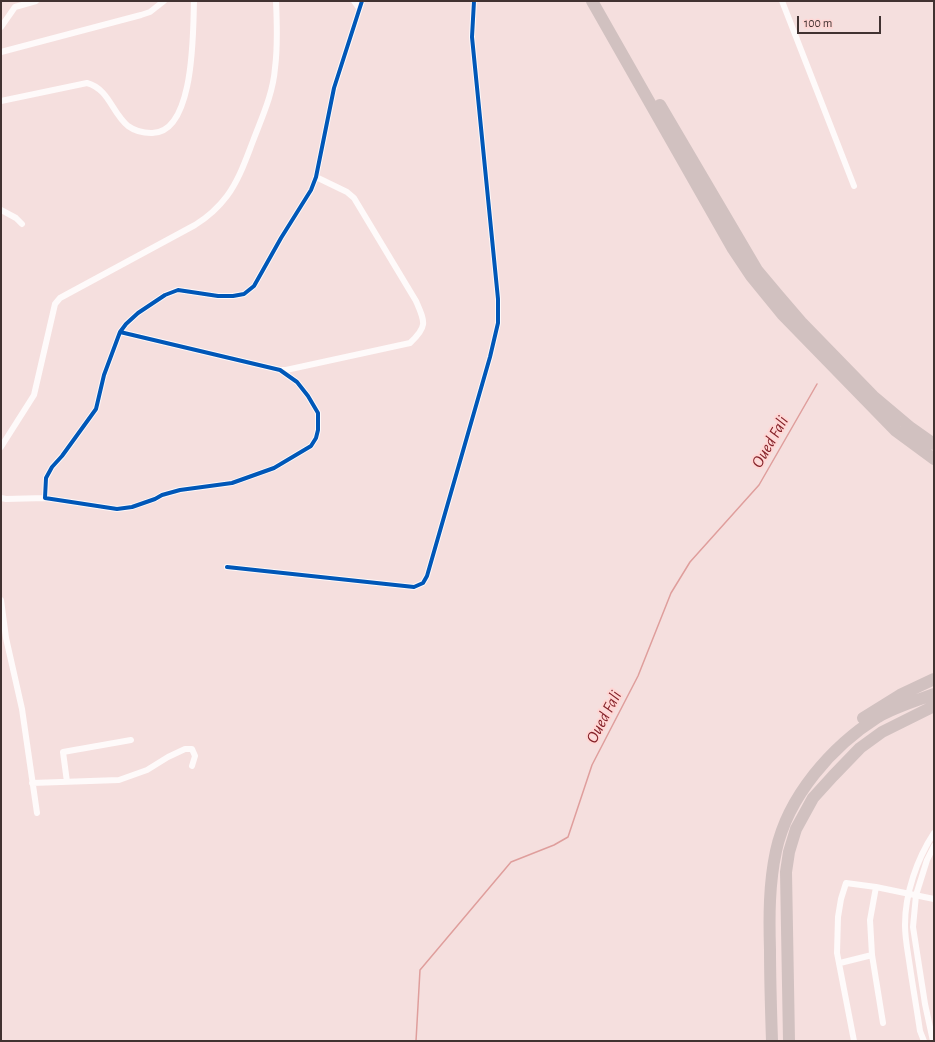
<!DOCTYPE html>
<style>
body{margin:0}
#map{position:relative;width:935px;height:1042px;overflow:hidden;background:#f5dfde;font-family:"Alegreya Sans",sans-serif}
canvas{display:block}
.frame{position:absolute;inset:0;border:2px solid #413231;pointer-events:none}
.scale{position:absolute;left:797px;top:16px;width:84px;height:18px;box-sizing:border-box;border:2px solid #413231;border-top:0;padding-left:5px;font-size:12px;line-height:14px;white-space:nowrap;color:#413231;-webkit-text-stroke:3px #ffd6d4;paint-order:stroke}
</style>
<div id="map">
<canvas width="935" height="1042"></canvas>
<div class="frame"></div>
<div class="scale">100 m</div>
</div>
<script>
const ctx = document.querySelector('canvas').getContext('2d');
ctx.lineJoin = 'round';
function strokePath(path, color, width, dash) { ctx.strokeStyle = color; ctx.lineWidth = width; ctx.lineCap = dash ? 'butt' : 'round'; ctx.setLineDash(dash || []); ctx.stroke(path); }
function label(font, color, halo, rows, align = 'center') {
  ctx.font = font + ' "Alegreya Sans",sans-serif'; ctx.lineWidth = 4; ctx.setLineDash([]); ctx.textBaseline = 'middle'; ctx.strokeStyle = halo; ctx.fillStyle = color; for (const [text, x, y, turn = 0] of rows) {
    ctx.save(); ctx.translate(x, y); ctx.rotate((+turn || 0) * Math.PI / 180); ctx.textAlign = isNaN(turn) ? turn : align; if (halo) ctx.strokeText(text, 0, 0); ctx.fillText(text, 0, 0); ctx.restore();
  }
}
const stream = new Path2D(`
 M416 1041 420 970 511 862 554 845 568 837 592 765 638 676 671 593 690 562 759 485 817 384`);
const street = new Path2D(`
 M354 1 359 8
 M782 1 854 186
 M1 27 15 7 36 1
 M1 52 141 15 150 12 164 1
 M1 101 87 83C109 89 112 113 128 126 135 131 143 133 151 133 195 135 193 30 194 1
 M1 210 16 218 22 224
 M120 332 280 370 297 382 308 396 318 413V430L316 438 311 446 274 468 232 483 180 490 162 495 155 499 132 507 117 509 45 498 46 478 52 467 62 456 96 409 104 375 120 332 126 324 138 313 165 295 178 290 218 296H233L244 294 254 286 281 238 311 190 316 177 334 88 362 1
 M280 370H286L410 343C428 326 425 322 416 301L354 198 347 192 316 177
 M1 447 34 395 55 304 60 298 195 225C208 217 218 208 227 196 239 180 246 159 253 141 262 117 273 94 275 68 278 46 277 23 276 1
 M1 498 6 499 45 498
 M227 567 414 587 423 583 427 576 490 357 498 323V299L472 37 474 1
 M1 600 6 638 22 709 37 813
 M67 782 63 752 131 740
 M32 783 119 780 147 770 168 757 185 749H192L195 756 192 766
 M872 955 870 920 876 887
 M840 963 872 955 883 1023
 M854 1041 837 953 838 917 841 899 846 883 876 887 934 899
 M924 1041 920 1031C917 1010 913 988 910 967 908 953 905 939 905 925 905 893 917 859 934 833
 M933 1041 925 1004 913 927 916 895 927 860 934 846`);
const highway = new Path2D(`
 M592 1 733 249 751 276 782 314 896 431 934 459
 M660 105 757 270 778 295 801 322 873 396 911 428 934 444
 M863 718 900 695 934 679
 M772 1041C771 1011 770 981 770 950 769 917 769 884 776 851 788 796 832 746 878 717 895 707 916 701 934 694
 M789 1041 786 872 789 852 796 829 813 798 833 776 860 748 882 732 934 706`);
const cycleway = new Path2D(`
 M120 332 280 370 297 382 308 396 318 413V430L316 438 311 446 274 468 232 483 180 490 162 495 155 499 132 507 117 509 45 498 46 478 52 467 62 456 96 409 104 375 120 332 126 324 138 313 165 295 178 290 218 296H233L244 294 254 286 281 238 311 190 316 177 334 88 362 1
 M227 567 414 587 423 583 427 576 490 357 498 323V299L472 37 474 1`);
const waterNames = [
 ["Oued Fali",770,442,-60],
 ["Oued Fali",604,717,-62]
];
strokePath(stream, '#df9e9c', 1.5);
strokePath(street, '#fefafa', 6);
strokePath(highway, '#d1c1c0', 12);
strokePath(cycleway, '#0057b8', 4);
label('italic 17px', '#842128', '#ffd6d4', waterNames);
</script>
